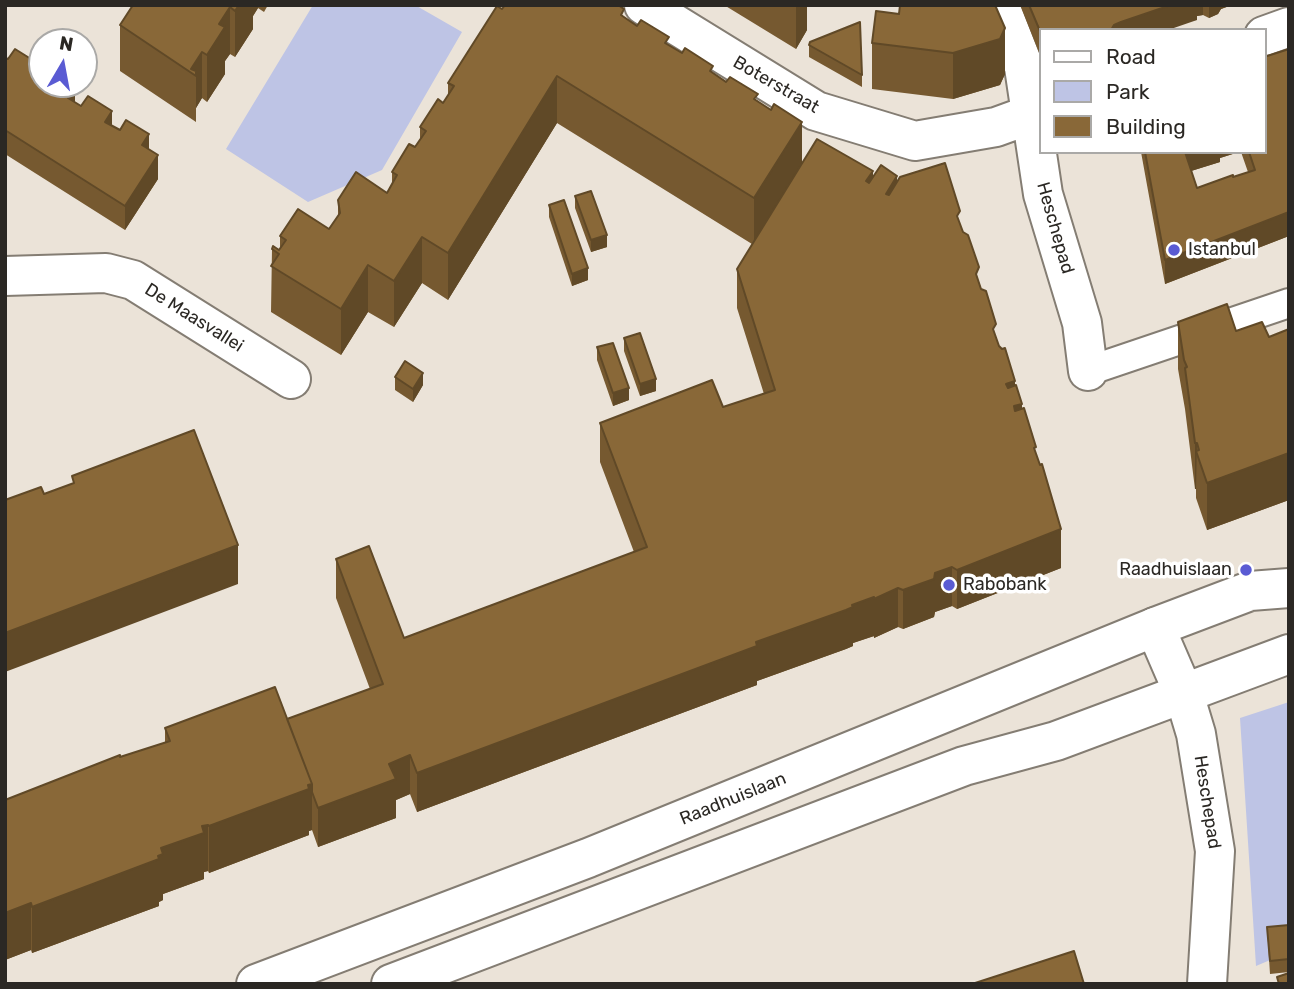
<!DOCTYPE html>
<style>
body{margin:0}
#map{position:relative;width:1294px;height:989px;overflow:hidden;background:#ebe3d8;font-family:Rubik,sans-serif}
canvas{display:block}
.frame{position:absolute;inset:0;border:7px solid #2b2824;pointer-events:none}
.legend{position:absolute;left:1039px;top:28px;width:228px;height:126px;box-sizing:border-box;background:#fff;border:2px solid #aaa9a7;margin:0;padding:9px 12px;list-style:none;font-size:21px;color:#2b2824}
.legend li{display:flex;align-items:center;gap:14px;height:35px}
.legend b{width:35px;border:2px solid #aaa9a7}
.north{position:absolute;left:28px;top:28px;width:70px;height:70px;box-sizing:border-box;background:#fff;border:2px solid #aaa9a7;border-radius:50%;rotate:10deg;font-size:19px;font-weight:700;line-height:28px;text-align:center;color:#2b2824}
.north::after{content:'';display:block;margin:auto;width:24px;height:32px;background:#5a5bd3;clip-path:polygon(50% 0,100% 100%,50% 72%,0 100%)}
</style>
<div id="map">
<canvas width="1294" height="989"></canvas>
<div class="frame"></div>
<ul class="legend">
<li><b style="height:9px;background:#fff"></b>Road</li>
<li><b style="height:19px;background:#bec4e5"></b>Park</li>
<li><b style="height:19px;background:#896838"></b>Building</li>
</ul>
<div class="north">N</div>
</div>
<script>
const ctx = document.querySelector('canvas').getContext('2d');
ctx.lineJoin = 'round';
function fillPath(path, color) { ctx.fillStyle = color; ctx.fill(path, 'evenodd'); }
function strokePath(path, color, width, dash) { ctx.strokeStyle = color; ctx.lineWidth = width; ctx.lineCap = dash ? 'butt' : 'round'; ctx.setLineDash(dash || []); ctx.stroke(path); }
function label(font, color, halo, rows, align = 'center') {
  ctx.font = font + ' Rubik,sans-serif'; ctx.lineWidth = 7; ctx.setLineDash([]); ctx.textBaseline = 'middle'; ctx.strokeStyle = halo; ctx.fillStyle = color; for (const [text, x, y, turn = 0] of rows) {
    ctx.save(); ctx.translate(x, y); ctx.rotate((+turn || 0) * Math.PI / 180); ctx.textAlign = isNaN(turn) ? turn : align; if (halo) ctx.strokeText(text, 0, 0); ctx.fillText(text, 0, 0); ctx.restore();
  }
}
const green = new Path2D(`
 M313 5H415L462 32 382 170 308 202 226 149Z
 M1289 702V952L1256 966 1240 718Z`);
const service = new Path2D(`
 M1088 371 1289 303`);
const minor = new Path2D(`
 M644 5 816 111 915 141 996 127 1040 111
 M1000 5 1024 67 1043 194 1082 323 1088 371
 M1264 36 1289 27
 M5 276 106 273 133 280 291 379
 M1155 627 1184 694 1196 734 1215 851 1207 984`);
const tertiary = new Path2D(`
 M256 984 588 858 1155 627 1250 591 1289 588
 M391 984 964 766 1056 741 1289 654`);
const wall = new Path2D(`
 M133 5H268L264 12 258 8 253 16V29L235 57 230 54 225 61V74L207 102 202 98 196 108V122L120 71V25Z
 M724 5H807V30L796 49Z
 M1020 5H1232L1221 9 1218 14 1209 18 1203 15 1197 16V20L1040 30V55Z
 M502 9 624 17 758 101 802 164 897 183 960 225 996 338 1015 386 1036 455 1061 568 957 609 952 606 935 612 934 617 903 629 898 627 874 638V636L853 643V646L846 649 757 681V685L417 812 410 794 396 800V818L318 847 312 830 309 831V835L209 873 208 871 204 872V879L163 894V900L159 902V906L32 953 31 950 5 960V800L120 757 165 743V728L287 719 370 689 336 598V559L404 638 634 552 600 462V423L723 407 764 394 737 308V269L752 244 557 123 448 300 422 283 394 327 368 312 341 355 271 312 272 249 279 250 280 248V236L329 229 338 216V200L387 193 392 185V172L415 147 420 140V127L443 103 448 95V83Z
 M899 14 1005 74 1000 85 953 99 872 89V43Z
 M809 45 862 75V87L809 57Z
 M1289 49V236L1165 284 1141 152H1239L1220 158V162L1191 171 1197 188 1248 172 1241 152H1264Z
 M5 58 149 149 158 179 125 230 5 154Z
 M575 196 607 247 591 252 575 208Z
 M549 205 588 280 572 286 549 217Z
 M1178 322 1269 337 1289 329V500L1207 530 1196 498V489H1195L1185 409 1178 369Z
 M624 338 656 391 640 396 624 351Z
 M597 347 629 400 613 406 597 360Z
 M395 377 423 385 413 402 395 390Z
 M1289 925V972L1270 974 1267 927Z`);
const shadedWall = new Path2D(`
 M239 5H258V8L253 16V29L235 57V11Z
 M796 5H807V30L796 49Z
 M1171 5H1203V15L1197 16V20L1168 30H1111L1114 25 1121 22Z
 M1209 5H1232L1221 9 1218 14 1209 18Z
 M230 7V54L225 61V74L207 102V55L219 24Z
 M1005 28V74L1000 85 953 99V53Z
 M202 52V98L196 108V76L191 69Z
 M39 64V88L32 75Z
 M557 76V123L448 300V253Z
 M75 88V111L68 98Z
 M112 111V134L105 122Z
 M802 122V168L754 245V198Z
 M149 134V158L142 145Z
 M1175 152H1239L1220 158V162L1175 176Z
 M158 155V179L125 230V206Z
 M873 171V209L866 181Z
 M897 176V215L886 194Z
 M1289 212V236L1165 284V260Z
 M607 235V247L591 252V240Z
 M422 237V283L394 327V281Z
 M368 265V312L341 355V309Z
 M588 268V280L572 286V274Z
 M423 373V385L413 402V389Z
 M656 379V391L640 396V384Z
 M1015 381V406L1022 404V443L1006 384Z
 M629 388V400L613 406V393Z
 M1195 443H1197L1196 489H1195Z
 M1289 453V500L1207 530V483Z
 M1061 529V568L957 609V570Z
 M238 545V584L5 672V633Z
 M952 567V606L935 612 934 617 903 629V590L935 573Z
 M898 588V627L874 638V599Z
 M874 597V636L853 643V646L846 649 757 681V685L417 812V773Z
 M410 755V794L396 800V818L318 847V808L389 764Z
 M312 784V830L309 831V835L209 873V826Z
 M208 825V871L204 872V879L163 894V900L159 902V906L32 953V907L158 856 161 848 202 826Z
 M31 903V950L5 960V913Z`);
const building = new Path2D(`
 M133 5H239L235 11 230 7 219 24 225 27 207 55 202 52 191 69 196 71V76L120 25Z
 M505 5H618L624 9 621 15 637 26 641 20 669 37 665 43 682 53 685 48 713 66 710 71 726 82 730 77 758 94 754 99 771 110 774 104 802 122 754 198 557 76 448 253 422 237 394 281 368 265 341 309 271 266 279 254 272 249 273 246 279 250 286 240 280 236 298 209 329 229 340 213 338 200 356 172 387 193 397 175 392 172 409 144 415 147 426 131 420 127 438 99 443 103 454 86 448 83 497 6 502 9Z
 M900 5H995L1005 28 1000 39 953 53 872 43 876 11 899 14Z
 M1029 5H1171L1121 22 1114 25 1111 30H1040V31Z
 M860 22 862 75 809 45 810 42Z
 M15 49 39 64 32 75 42 82V84H70L75 88 68 98 81 106 88 96 112 111 105 122 120 130 126 120 149 134 142 145 158 155 125 206 5 130V58L8 59Z
 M1289 49V212L1165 260 1145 152H1185L1197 188 1233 175V177L1255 170 1249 152H1264V57Z
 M817 139 873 171 866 181 869 183 881 165 897 176 886 194 889 195 900 177 945 163 960 211 957 216 963 232 968 235 979 267 976 274 981 289 986 291 996 324 993 329 999 346 1002 349 1005 348 1015 381 1006 384 1008 388 1016 385 1022 404 1014 406 1015 411 1024 408 1036 447 1034 448 1040 465 1042 464 1061 529 957 570 952 567 935 573 934 579 903 590 898 588 874 599V597L852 605 853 607 846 610 756 642 757 646 417 773 410 755 389 764 396 779 318 808 312 792V784L287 719 383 684 336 559 369 546 404 638 647 547 600 423 712 380 723 407 775 390 737 269Z
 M591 191 607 235 591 240 575 196Z
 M564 200 588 268 572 274 549 205Z
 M1227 304 1236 331 1262 322 1269 337 1289 329V453L1207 483 1196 451 1199 450 1197 443H1195L1185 368 1187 367 1184 360 1178 322Z
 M640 333 656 379 640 384 624 338Z
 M613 343 629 388 613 393 597 347Z
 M405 361 423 373 413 389 395 377Z
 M194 430 238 545 5 633V500L41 487 44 494 74 483 72 476Z
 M275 687 312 784 308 785 309 789 209 826 208 825 202 826 204 833 161 848 163 854 158 856 159 859 32 907 31 903 5 913V800L120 755V757L170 741 165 728Z
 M1289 925V959L1270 961 1267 927Z
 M1074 951 1084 984H972Z
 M1289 973V984H1279L1277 977Z`);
const markers = [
 [1174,250,7,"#5a5bd3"],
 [1246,570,7,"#5a5bd3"],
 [949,585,7,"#5a5bd3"]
];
const streetNames = [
 ["Boterstraat",776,85,30],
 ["Heschepad",1055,228,74],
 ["De Maasvallei",194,318,32],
 ["Raadhuislaan",733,799,-22],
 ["Heschepad",1207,802,81]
];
const poiNames = [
 ["Istanbul",1188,250],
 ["Raadhuislaan",1232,570,"right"],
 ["Rabobank",963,585]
];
fillPath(green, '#bec4e5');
strokePath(service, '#847d73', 32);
strokePath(minor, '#847d73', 42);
strokePath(tertiary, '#847d73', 42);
strokePath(service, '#fff', 28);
strokePath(minor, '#fff', 38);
strokePath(tertiary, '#fff', 38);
fillPath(wall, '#765930');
fillPath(shadedWall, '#604927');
fillPath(building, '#896838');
strokePath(building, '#604927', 2);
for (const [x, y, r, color] of markers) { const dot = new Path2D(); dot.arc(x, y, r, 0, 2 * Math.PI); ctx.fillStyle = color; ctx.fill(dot); strokePath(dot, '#fff', 2.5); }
label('18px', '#2b2824', '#fff', streetNames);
label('18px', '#2b2824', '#fff', poiNames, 'left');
</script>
